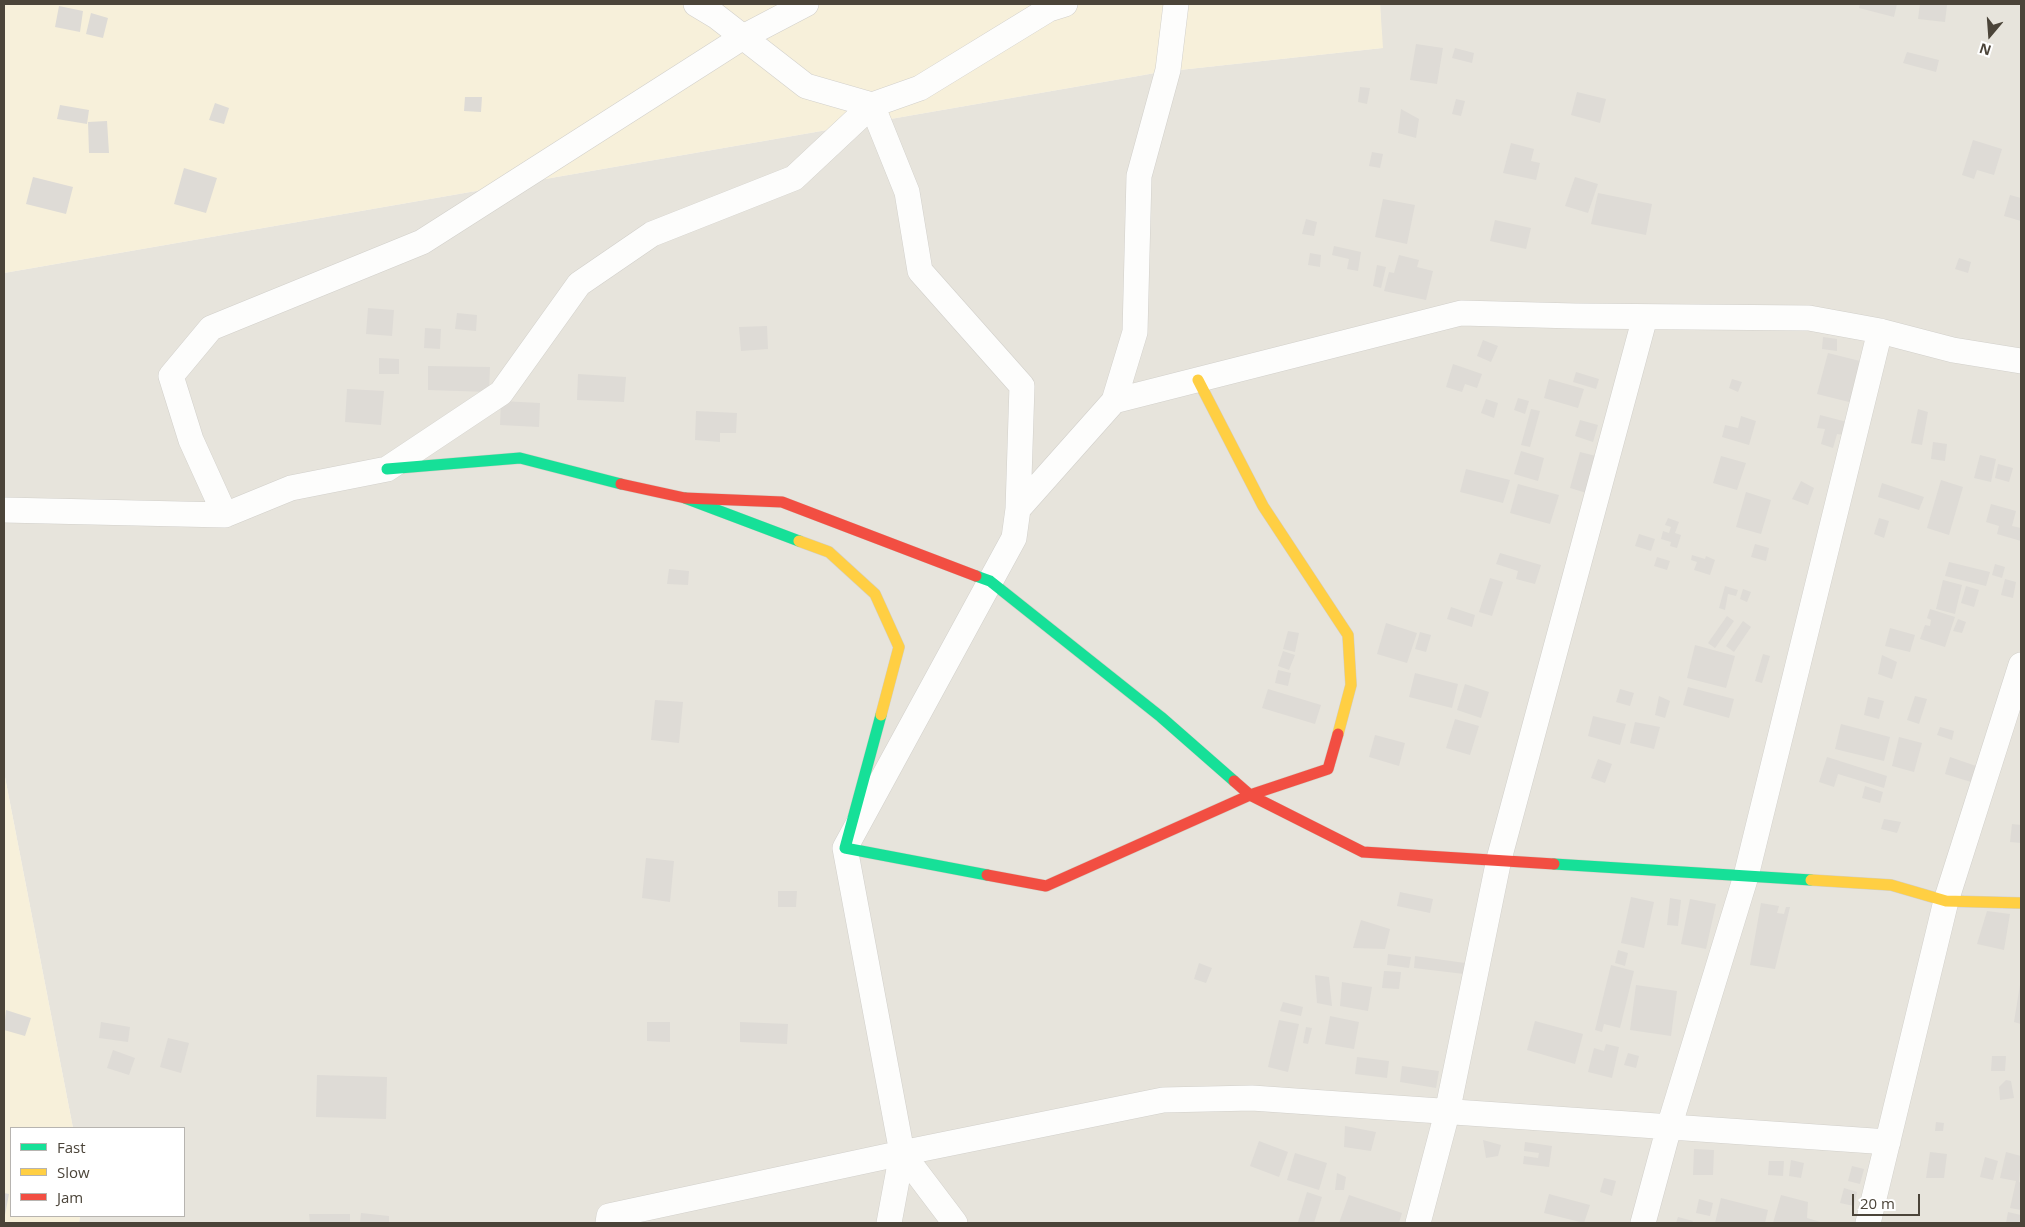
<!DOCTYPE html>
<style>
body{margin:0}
#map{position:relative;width:2025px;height:1227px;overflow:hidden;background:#f4f2ee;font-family:"Open Sans",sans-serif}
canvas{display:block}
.frame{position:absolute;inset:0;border:5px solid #4b4439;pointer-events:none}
.legend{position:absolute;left:10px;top:1127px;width:175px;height:90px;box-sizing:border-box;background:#fff;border:1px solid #b7b4b0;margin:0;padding:6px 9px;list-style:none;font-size:15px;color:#4b4439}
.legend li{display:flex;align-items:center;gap:10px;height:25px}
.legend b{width:25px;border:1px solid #b7b4b0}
.north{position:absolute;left:1965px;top:10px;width:50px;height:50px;-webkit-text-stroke:4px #fff;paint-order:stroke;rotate:198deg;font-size:14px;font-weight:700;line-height:20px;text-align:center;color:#4b4439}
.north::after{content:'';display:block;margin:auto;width:18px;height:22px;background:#4b4439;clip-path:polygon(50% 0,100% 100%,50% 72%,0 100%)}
.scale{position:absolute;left:1852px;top:1194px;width:68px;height:22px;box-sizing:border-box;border:2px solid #4b4439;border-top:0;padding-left:6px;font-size:15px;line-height:18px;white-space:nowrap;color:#4b4439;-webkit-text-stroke:4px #fff;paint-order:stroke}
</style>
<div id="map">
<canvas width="2025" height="1227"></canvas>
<div class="frame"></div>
<ul class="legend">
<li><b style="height:6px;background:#16e098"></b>Fast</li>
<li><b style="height:6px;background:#ffcf43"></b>Slow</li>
<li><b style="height:6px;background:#f24e42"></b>Jam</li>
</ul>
<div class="north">N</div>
<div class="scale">20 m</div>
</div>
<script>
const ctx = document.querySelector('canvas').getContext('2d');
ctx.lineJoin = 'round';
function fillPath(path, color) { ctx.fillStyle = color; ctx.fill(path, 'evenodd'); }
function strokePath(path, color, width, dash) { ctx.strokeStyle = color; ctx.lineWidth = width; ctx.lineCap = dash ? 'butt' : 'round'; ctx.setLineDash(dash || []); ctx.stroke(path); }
const residential = new Path2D(`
 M1380 4H2021V1223H79L80 1216H184V1128H73L4 772V273L1161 72 1382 48Z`);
const sand = new Path2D(`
 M4 4H1380L1383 48 1161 72 4 273Z
 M4 772 73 1128H11V1216H80L79 1223H4Z`);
const building = new Path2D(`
 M1860 4H1897L1894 17 1859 8Z
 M1920 4 1947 5 1945 22 1918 19Z
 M59 6 83 11 80 32 55 27Z
 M91 13 108 18 103 38 86 34Z
 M1416 44 1443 48 1437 84 1410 80Z
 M1455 48 1474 53 1472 63 1452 58Z
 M1907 52 1939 60 1936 72 1903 63Z
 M1360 87 1370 88 1367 104 1358 102Z
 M1577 92 1606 99 1600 123 1571 115Z
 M465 97H482L481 112 464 111Z
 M1456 99 1465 101 1461 116 1452 114Z
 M215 103 229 108 224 124 209 120Z
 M60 105 89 110 87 124 57 119Z
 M1401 109 1419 119 1416 138 1398 133Z
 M107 121 109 153H89L88 122Z
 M1973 140 2002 149 1994 175 1977 170 1974 179 1962 175Z
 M1511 143 1534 149 1531 161 1540 163 1536 180 1503 173Z
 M1372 152 1383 154 1380 168 1369 166Z
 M184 168 217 178 206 213 174 204Z
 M33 177 73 187 66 214 26 204Z
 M1575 177 1598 184 1588 213 1565 206Z
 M1598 193 1652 204 1646 235 1591 224Z
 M2010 195 2021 198V221L2004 216Z
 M1383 199 1415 205 1407 244 1375 237Z
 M1306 219 1317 222 1314 236 1302 234Z
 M1495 220 1531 228 1526 249 1490 241Z
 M1334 246 1361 252 1358 271 1347 269 1349 259 1332 255Z
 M1310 253 1321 255 1320 267 1308 265Z
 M1399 255 1419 260 1417 267 1433 271 1426 300 1384 291 1389 272 1394 273Z
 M1959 258 1971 262 1968 273 1955 269Z
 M1377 265 1386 267 1381 288 1373 286Z
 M368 308 394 310 392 336 366 334Z
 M457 313 477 315 476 331 455 329Z
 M767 326 768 349 741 351 739 327Z
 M425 328 441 329 440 349 424 348Z
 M1823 337 1837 339V351L1822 349Z
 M1483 340 1498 346 1491 362 1477 356Z
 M1828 353 1868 363 1857 404 1817 394Z
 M379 358 399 359V374H379Z
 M1453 364 1482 374 1477 388 1465 384 1462 392 1446 387Z
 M428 366 490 367 489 392 428 390Z
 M1576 372 1599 379 1596 389 1573 382Z
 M578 374 626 377 624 402 577 400Z
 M1549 379 1584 389 1578 408 1544 398Z
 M1732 379 1742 382 1738 392 1729 388Z
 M347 389 384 391 381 425 345 422Z
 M1518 398 1529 401 1525 414 1514 410Z
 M1486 399 1498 403 1494 418 1481 413Z
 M501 401 540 403 539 427 500 425Z
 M1531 409 1540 411 1530 447 1521 445Z
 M1918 409 1928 412 1922 445 1911 443Z
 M696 411 737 413 736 433H720V442L695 440Z
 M1820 415 1847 422 1844 435 1837 434 1833 448 1821 444 1825 429 1817 428Z
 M1741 416 1756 421 1749 445 1722 437 1725 425 1738 428Z
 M1580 420 1598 425 1593 442 1575 436Z
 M1933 442 1947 444 1945 461 1931 459Z
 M1521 451 1544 458 1538 481 1514 474Z
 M1580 452 1604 458 1593 495 1570 488Z
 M1980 455 1996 459 1991 482 1974 478Z
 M1721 456 1746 463 1737 490 1713 483Z
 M1998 464 2013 468 2009 482 1995 478Z
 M1466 469 1510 480 1503 503 1460 492Z
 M1941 480 1963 487 1949 535 1927 528Z
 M1801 481 1814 488 1808 505 1792 499Z
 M1882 483 1924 497 1919 510 1878 497Z
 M1518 484 1559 495 1550 524 1510 513Z
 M1746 492 1771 500 1761 534 1736 527Z
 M1991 504 2016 511 2012 526 2021 528V541L1997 534 1999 526 1986 522Z
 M1668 518 1679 522 1675 533 1681 535 1677 548 1670 546 1671 542 1661 539 1663 531 1669 533 1671 527 1665 525Z
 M1879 518 1889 521 1884 538 1874 534Z
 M1639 534 1655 539 1651 551 1635 546Z
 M1755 544 1769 548 1766 561 1751 557Z
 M1500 553 1541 565 1535 584 1516 579 1518 571 1496 564Z
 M1692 555 1705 559 1706 556 1715 560 1710 575 1694 570 1697 562 1691 560Z
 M1657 557 1670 561 1667 570 1654 566Z
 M1949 562 1990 572 1986 586 1945 576Z
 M1995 564 2005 567 2002 578 1992 575Z
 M669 569 689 571 688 585 667 584Z
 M1490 578 1503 582 1492 616 1479 612Z
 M2005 579 2016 582 2013 598 2001 595Z
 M1943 580 1962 585 1955 614 1936 609Z
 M1725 586 1738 590 1736 596 1728 594 1725 610 1719 608Z
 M1966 586 1979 590 1974 607 1961 603Z
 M1743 589 1751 592 1747 602 1740 599Z
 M1451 607 1475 615 1472 627 1447 619Z
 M1930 609 1955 617 1945 647 1920 639 1925 625 1930 626 1931 620 1927 618Z
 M1727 616 1734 621 1715 648 1708 643Z
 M1958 619 1966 622 1962 633 1953 631Z
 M1743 621 1751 627 1734 652 1726 646Z
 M1386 623 1417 633 1407 663 1377 654Z
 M1890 628 1915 635 1910 652 1885 646Z
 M1288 631 1299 633 1295 652 1283 649Z
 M1420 632 1431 635 1426 652 1415 649Z
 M1695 645 1735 656 1726 688 1687 678Z
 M1283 651 1295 655 1289 670 1278 666Z
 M1763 654 1770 656 1762 683 1755 681Z
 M1882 655 1897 662 1892 679 1878 674Z
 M1278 670 1291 673 1288 686 1275 683Z
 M1415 673 1458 684 1452 708 1409 697Z
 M1465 684 1489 692 1481 718 1457 710Z
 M1688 687 1734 699 1729 718 1683 705Z
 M1268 689 1321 705 1315 724 1262 708Z
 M1620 689 1634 693 1630 706 1616 702Z
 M1659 696 1670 701 1665 718 1655 715Z
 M1915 696 1927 699 1919 724 1907 720Z
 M1868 697 1884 701 1879 719 1864 715Z
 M655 700 683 702 679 743 651 740Z
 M1593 716 1626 724 1620 745 1588 736Z
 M1455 719 1479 726 1470 755 1446 748Z
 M1635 722 1660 727 1654 749 1630 743Z
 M1841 724 1890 737 1884 761 1835 749Z
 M1940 727 1954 731 1952 740 1937 735Z
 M1375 735 1405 743 1399 766 1369 757Z
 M1899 737 1922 743 1914 772 1892 766Z
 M1827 757 1887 776 1884 788 1838 774 1834 787 1819 782Z
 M1950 757 1976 766 1971 782 1945 774Z
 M1598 759 1612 764 1605 783 1591 778Z
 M1865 786 1883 792 1880 803 1862 798Z
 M1884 819 1901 822 1897 833 1881 829Z
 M2012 824 2021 825V843L2010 842Z
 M646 858 674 861 670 902 642 898Z
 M778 891H797L796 907H778Z
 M1400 892 1433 899 1430 913 1397 906Z
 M1631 897 1654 902 1644 948 1621 943Z
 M1670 898 1681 900 1678 926 1667 925Z
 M1690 899 1716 904 1706 949 1681 944Z
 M1761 903 1779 906 1777 913 1784 914 1786 907H1790L1775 969 1750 965Z
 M1987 911 2010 914 2004 950 1977 944Z
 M1361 920 1390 929 1385 949 1353 948Z
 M1618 950 1628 953 1625 966 1615 963Z
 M1388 954 1411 957 1409 968 1387 965Z
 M1415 956 1465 963 1464 974 1414 968Z
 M1199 963 1212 968 1206 983 1194 979Z
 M1611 965 1634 971 1620 1028 1604 1024 1602 1032 1595 1030Z
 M1384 971 1401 972 1399 989 1382 988Z
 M1315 975 1329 977 1332 1006 1317 1003Z
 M1342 982 1372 987 1368 1011 1340 1006Z
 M1636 985 1677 991 1671 1036 1630 1030Z
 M2020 985H2021V1024L2014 1022Z
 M1283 1002 1303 1007 1301 1016 1280 1011Z
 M6 1010 31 1018 25 1036 4 1030Z
 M1330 1016 1359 1022 1354 1049 1325 1044Z
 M1279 1020 1299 1024 1288 1072 1268 1067Z
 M1535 1021 1583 1034 1575 1064 1527 1050Z
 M101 1022 130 1027 128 1042 99 1038Z
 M647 1022H670V1042L647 1041Z
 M740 1022 788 1024 787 1044 740 1042Z
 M1306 1027 1312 1028 1308 1044 1303 1043Z
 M168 1038 189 1043 181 1073 160 1067Z
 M1606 1044 1619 1047 1612 1078 1588 1072 1594 1048 1604 1051Z
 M113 1050 135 1058 129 1075 107 1068Z
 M1628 1053 1639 1056 1636 1068 1624 1065Z
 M1992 1056H2006L2005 1071H1991Z
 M1357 1057 1389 1061 1387 1078 1355 1074Z
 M1402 1066 1439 1071 1436 1088 1400 1082Z
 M317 1075 387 1077 386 1119 316 1117Z
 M2006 1080 2011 1081 2014 1098 2000 1100 1999 1087Z
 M1936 1122 1944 1123 1943 1131H1935Z
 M1345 1126 1376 1132 1371 1151 1344 1147Z
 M1483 1140 1501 1145 1498 1156 1486 1158Z
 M1259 1141 1288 1152 1279 1177 1250 1166Z
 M1525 1142 1552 1146 1549 1167 1523 1164 1524 1156 1538 1158 1539 1153 1524 1151Z
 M1694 1149 1714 1150 1713 1175H1693Z
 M1930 1152 1947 1154 1944 1178H1926Z
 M2006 1152 2021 1156 2019 1182 2021 1183V1210L2010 1208 2016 1181 2000 1178Z
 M1295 1153 1327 1163 1319 1190 1287 1180Z
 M1985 1157 1998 1161 1993 1180 1980 1177Z
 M1791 1160 1804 1163 1801 1178 1789 1176Z
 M1769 1161H1784L1783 1176 1768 1175Z
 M1852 1166 1864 1169 1860 1184 1848 1181Z
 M1337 1173 1346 1177 1344 1190H1335Z
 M1604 1178 1616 1181 1612 1196 1600 1192Z
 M1844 1188 1857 1192 1854 1206 1840 1203Z
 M1307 1192 1322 1197 1314 1223 1298 1222Z
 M4 1193 9 1194 5 1215H4Z
 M1549 1194 1590 1205 1584 1223 1544 1213Z
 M1349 1195 1402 1213 1399 1223H1339Z
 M1781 1195 1808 1202 1807 1218 1824 1223H1773Z
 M1721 1198 1768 1210 1765 1223H1715Z
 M1699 1199 1713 1203 1710 1216 1696 1213Z
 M2008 1212 2021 1215V1223H2006Z
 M361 1213 389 1216V1223H360Z
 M309 1214H350V1223H310Z
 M1678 1217 1693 1221 1692 1223H1676Z`);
const street = new Path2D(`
 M696 4 716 16 806 86 872 105 907 192 920 271 1022 386 1018 509 1014 538 845 848 902 1153 955 1223
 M1114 401 1461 313 1575 316 1809 318 1880 331 1953 350 2021 361
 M1018 509 1114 401 1135 332 1139 176 1168 70 1176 4
 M4 510 225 515 291 488 387 469 501 393 579 284 652 234 794 178 872 105 920 88 1049 9 1065 4
 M225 515 191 440 171 376 211 328 422 242 743 37 806 4
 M608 1223 609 1216 902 1153 1163 1100 1252 1098 1888 1142
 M889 1223 902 1153
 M1418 1223 1447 1113 1499 859 1645 317
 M1643 1223 1669 1127 1746 876 1880 331
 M1868 1223 1946 901 2021 665`);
const fast = new Path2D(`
 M387 469 520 458 621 484
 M685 498 799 541
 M976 576 990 581 1161 717 1234 781
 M881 715 845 848 987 875
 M1554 864 1811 880`);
const slow = new Path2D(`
 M1198 380 1263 506 1348 635 1351 685 1338 734
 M799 541 829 552 875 594 899 647 881 715
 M1811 880 1891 885 1946 901 2021 903`);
const jam = new Path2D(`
 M621 484 685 498 782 502 976 576
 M1338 734 1328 769 1250 795 1363 852 1554 864
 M987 875 1046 886 1250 795 1234 781`);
fillPath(residential, '#e7e4dc');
fillPath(sand, '#f7f0da');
fillPath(building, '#dedbd6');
strokePath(street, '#d2d0cb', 26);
strokePath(fast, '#d3cfc5', 12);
strokePath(slow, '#d3cfc5', 12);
strokePath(jam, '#d3cfc5', 12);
strokePath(street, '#fdfdfc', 25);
strokePath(fast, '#16e098', 11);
strokePath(slow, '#ffcf43', 11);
strokePath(jam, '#f24e42', 11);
</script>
